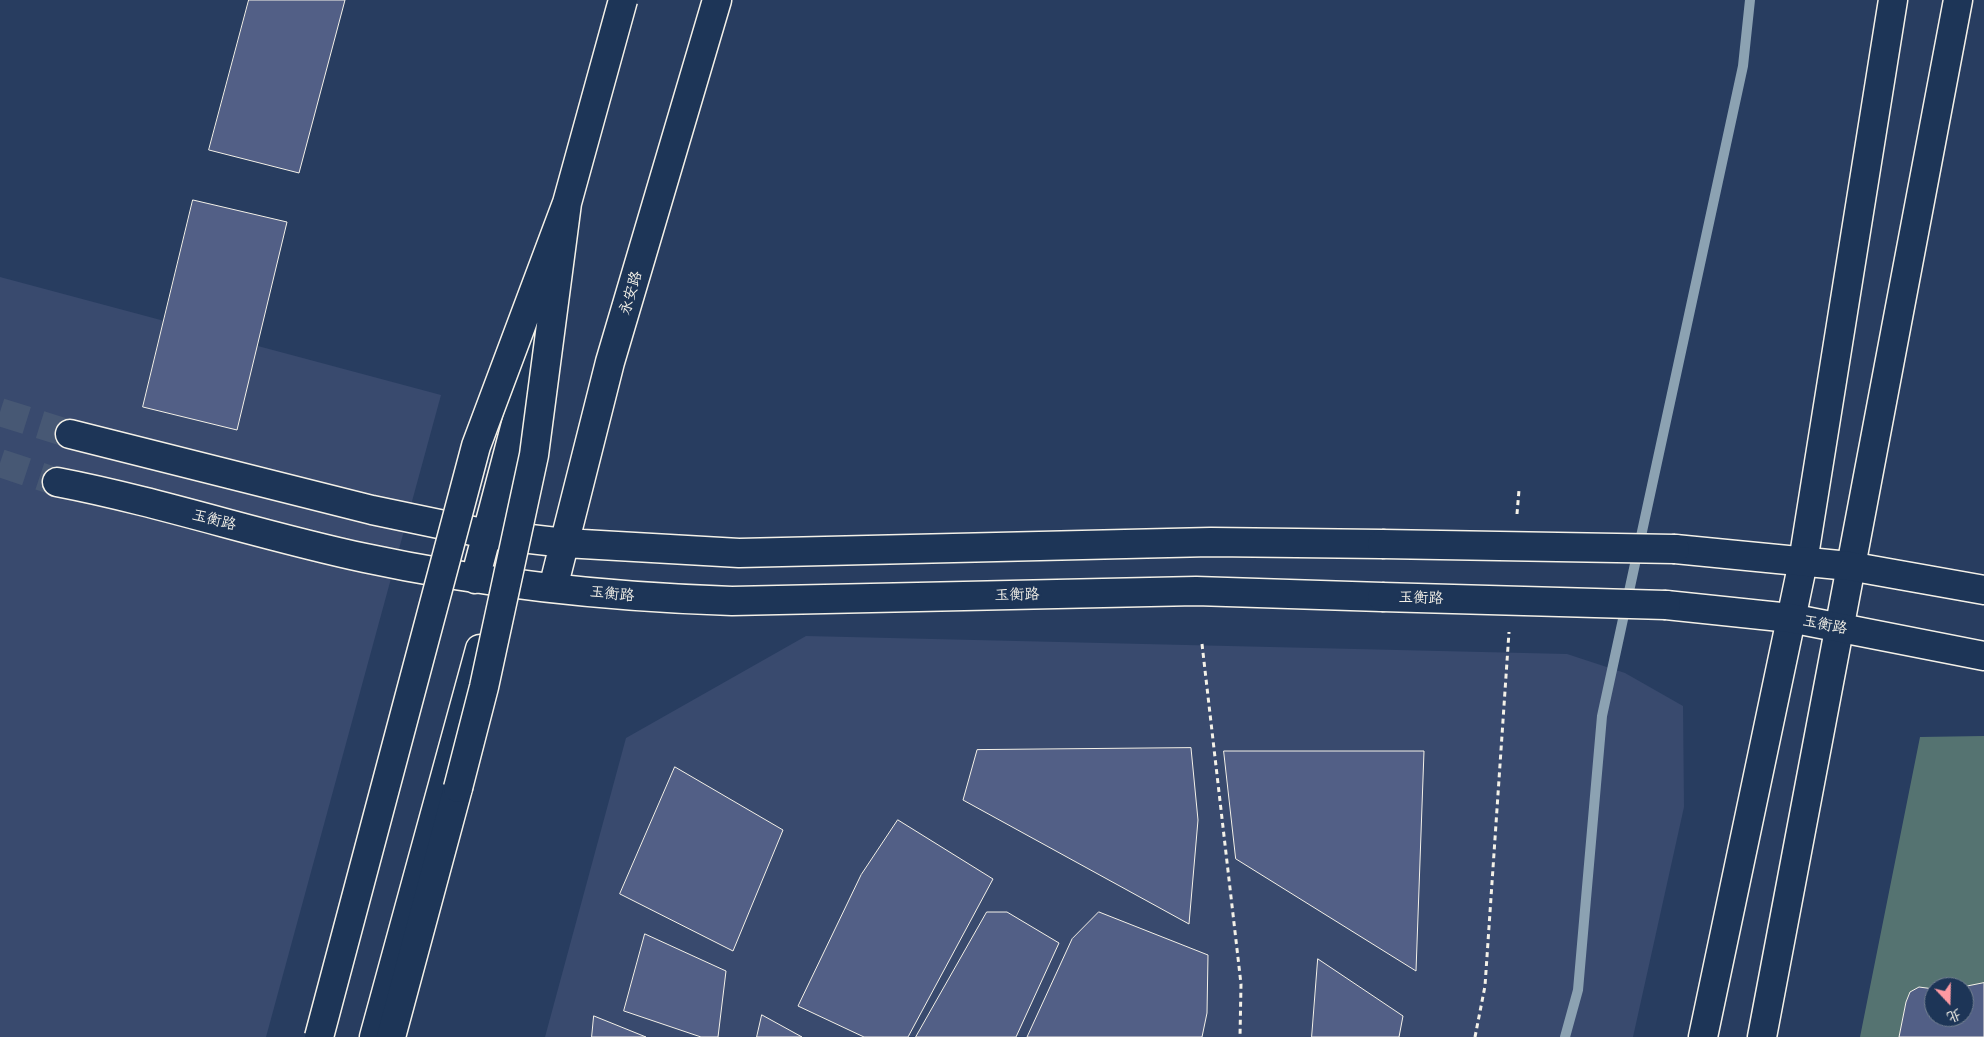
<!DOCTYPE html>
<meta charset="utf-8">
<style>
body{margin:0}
#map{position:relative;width:1984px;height:1037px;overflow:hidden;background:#283d60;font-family:"Comic Neue","LXGW WenKai TC",sans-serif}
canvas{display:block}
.north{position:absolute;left:1924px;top:977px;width:50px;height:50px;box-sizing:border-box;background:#1d3557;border:1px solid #738091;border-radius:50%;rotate:159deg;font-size:14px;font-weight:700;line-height:20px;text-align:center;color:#f4f1e8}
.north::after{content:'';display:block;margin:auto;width:18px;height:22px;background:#ff9aa2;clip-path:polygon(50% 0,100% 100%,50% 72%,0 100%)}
</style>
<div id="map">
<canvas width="1984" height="1037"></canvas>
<div class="north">北</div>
</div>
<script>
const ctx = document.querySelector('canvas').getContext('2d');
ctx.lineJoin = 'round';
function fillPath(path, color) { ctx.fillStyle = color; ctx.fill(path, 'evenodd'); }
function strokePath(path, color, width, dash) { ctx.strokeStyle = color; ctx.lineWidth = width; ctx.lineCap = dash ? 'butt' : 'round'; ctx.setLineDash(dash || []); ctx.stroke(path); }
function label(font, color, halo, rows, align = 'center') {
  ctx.font = font + ' "Comic Neue","LXGW WenKai TC",sans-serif'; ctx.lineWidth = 4.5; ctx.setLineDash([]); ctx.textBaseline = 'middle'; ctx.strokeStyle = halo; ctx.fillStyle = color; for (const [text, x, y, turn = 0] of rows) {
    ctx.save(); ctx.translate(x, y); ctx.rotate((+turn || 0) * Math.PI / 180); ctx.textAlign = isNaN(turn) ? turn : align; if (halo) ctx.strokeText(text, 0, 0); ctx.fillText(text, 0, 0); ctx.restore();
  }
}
const built = new Path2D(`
 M0 277 441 395 266 1037H0Z
 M806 636 1567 654 1625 673 1683 706 1684 807 1633 1037H545L626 738Z`);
const green = new Path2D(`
 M1984 736V1037H1860L1920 737ZM1934 987H1964V1017H1934Z`);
const stream = new Path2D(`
 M1565 1037 1578 990 1602 716 1743 66 1750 0`);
const building = new Path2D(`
 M249 0H345L299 173 209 150Z
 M193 200 287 222 237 430 143 407Z
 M1191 748 1198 820 1189 924 963 800 977 750Z
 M1224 751H1424L1416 971 1236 859Z
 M675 767 783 830 733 951 620 894Z
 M898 820 993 879 908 1037H864L798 1006 861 875Z
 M987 912H1007L1059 943 1016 1037H916Z
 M1099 912 1208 955 1207 1013 1202 1037H1027L1072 939Z
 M645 934 726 971 718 1037H701L624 1011Z
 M1318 959 1403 1016 1399 1037H1312Z
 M1984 983V1037H1899L1906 1002 1910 992 1919 987 1934 989V1017H1964V987Z
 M762 1015 802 1037H757Z
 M594 1016 646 1037H592Z`);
const secondaryTunnel = new Path2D(`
 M0 412 70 434
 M0 463 57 482`);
const path = new Path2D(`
 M1517 514 1519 490
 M1202 644 1241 984 1240 1037
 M1475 1037 1485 986 1509 632`);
const street = new Path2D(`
 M374 1037 480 649
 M1703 1037 1803 562 1893 0
 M1762 1037 1958 0`);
const secondary = new Path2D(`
 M70 434 372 510 487 534 565 543 739 553 1211 542 1382 544
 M57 482C161 502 262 536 365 558 486 584 609 597 732 601L1196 591 1382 597
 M1675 549 1849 566 1984 590
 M475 579 545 313
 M553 588 610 362 717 0
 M1666 605 1790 618 1984 656
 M391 1037 458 788`);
const secondaryBridge = new Path2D(`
 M1382 544 1675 549
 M1382 597 1666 605
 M458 788 484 687 534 455 567 203 623 0
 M319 1037 476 446 567 203`);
const streetNames = [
 ["永安路",631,293,-74],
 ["玉衡路",214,520,14],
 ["玉衡路",612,594,6],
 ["玉衡路",1017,595,-1],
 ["玉衡路",1421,598,2],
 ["玉衡路",1825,625,11]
];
fillPath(built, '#394a6e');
fillPath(green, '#557371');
strokePath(stream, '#8ca2b2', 10);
fillPath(building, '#525f86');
strokePath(building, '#f4f1e8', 1);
strokePath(secondaryTunnel, '#475874', 28, [28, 14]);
strokePath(street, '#f4f1e8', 31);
strokePath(secondary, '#f4f1e8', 31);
strokePath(path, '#f4f1e8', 3, [5, 4]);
strokePath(street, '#1d3557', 28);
strokePath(secondary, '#1d3557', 28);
strokePath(secondaryBridge, '#f4f1e8', 31, []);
strokePath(secondaryBridge, '#1d3557', 28);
label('15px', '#f4f1e8', '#1d3557', streetNames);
</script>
